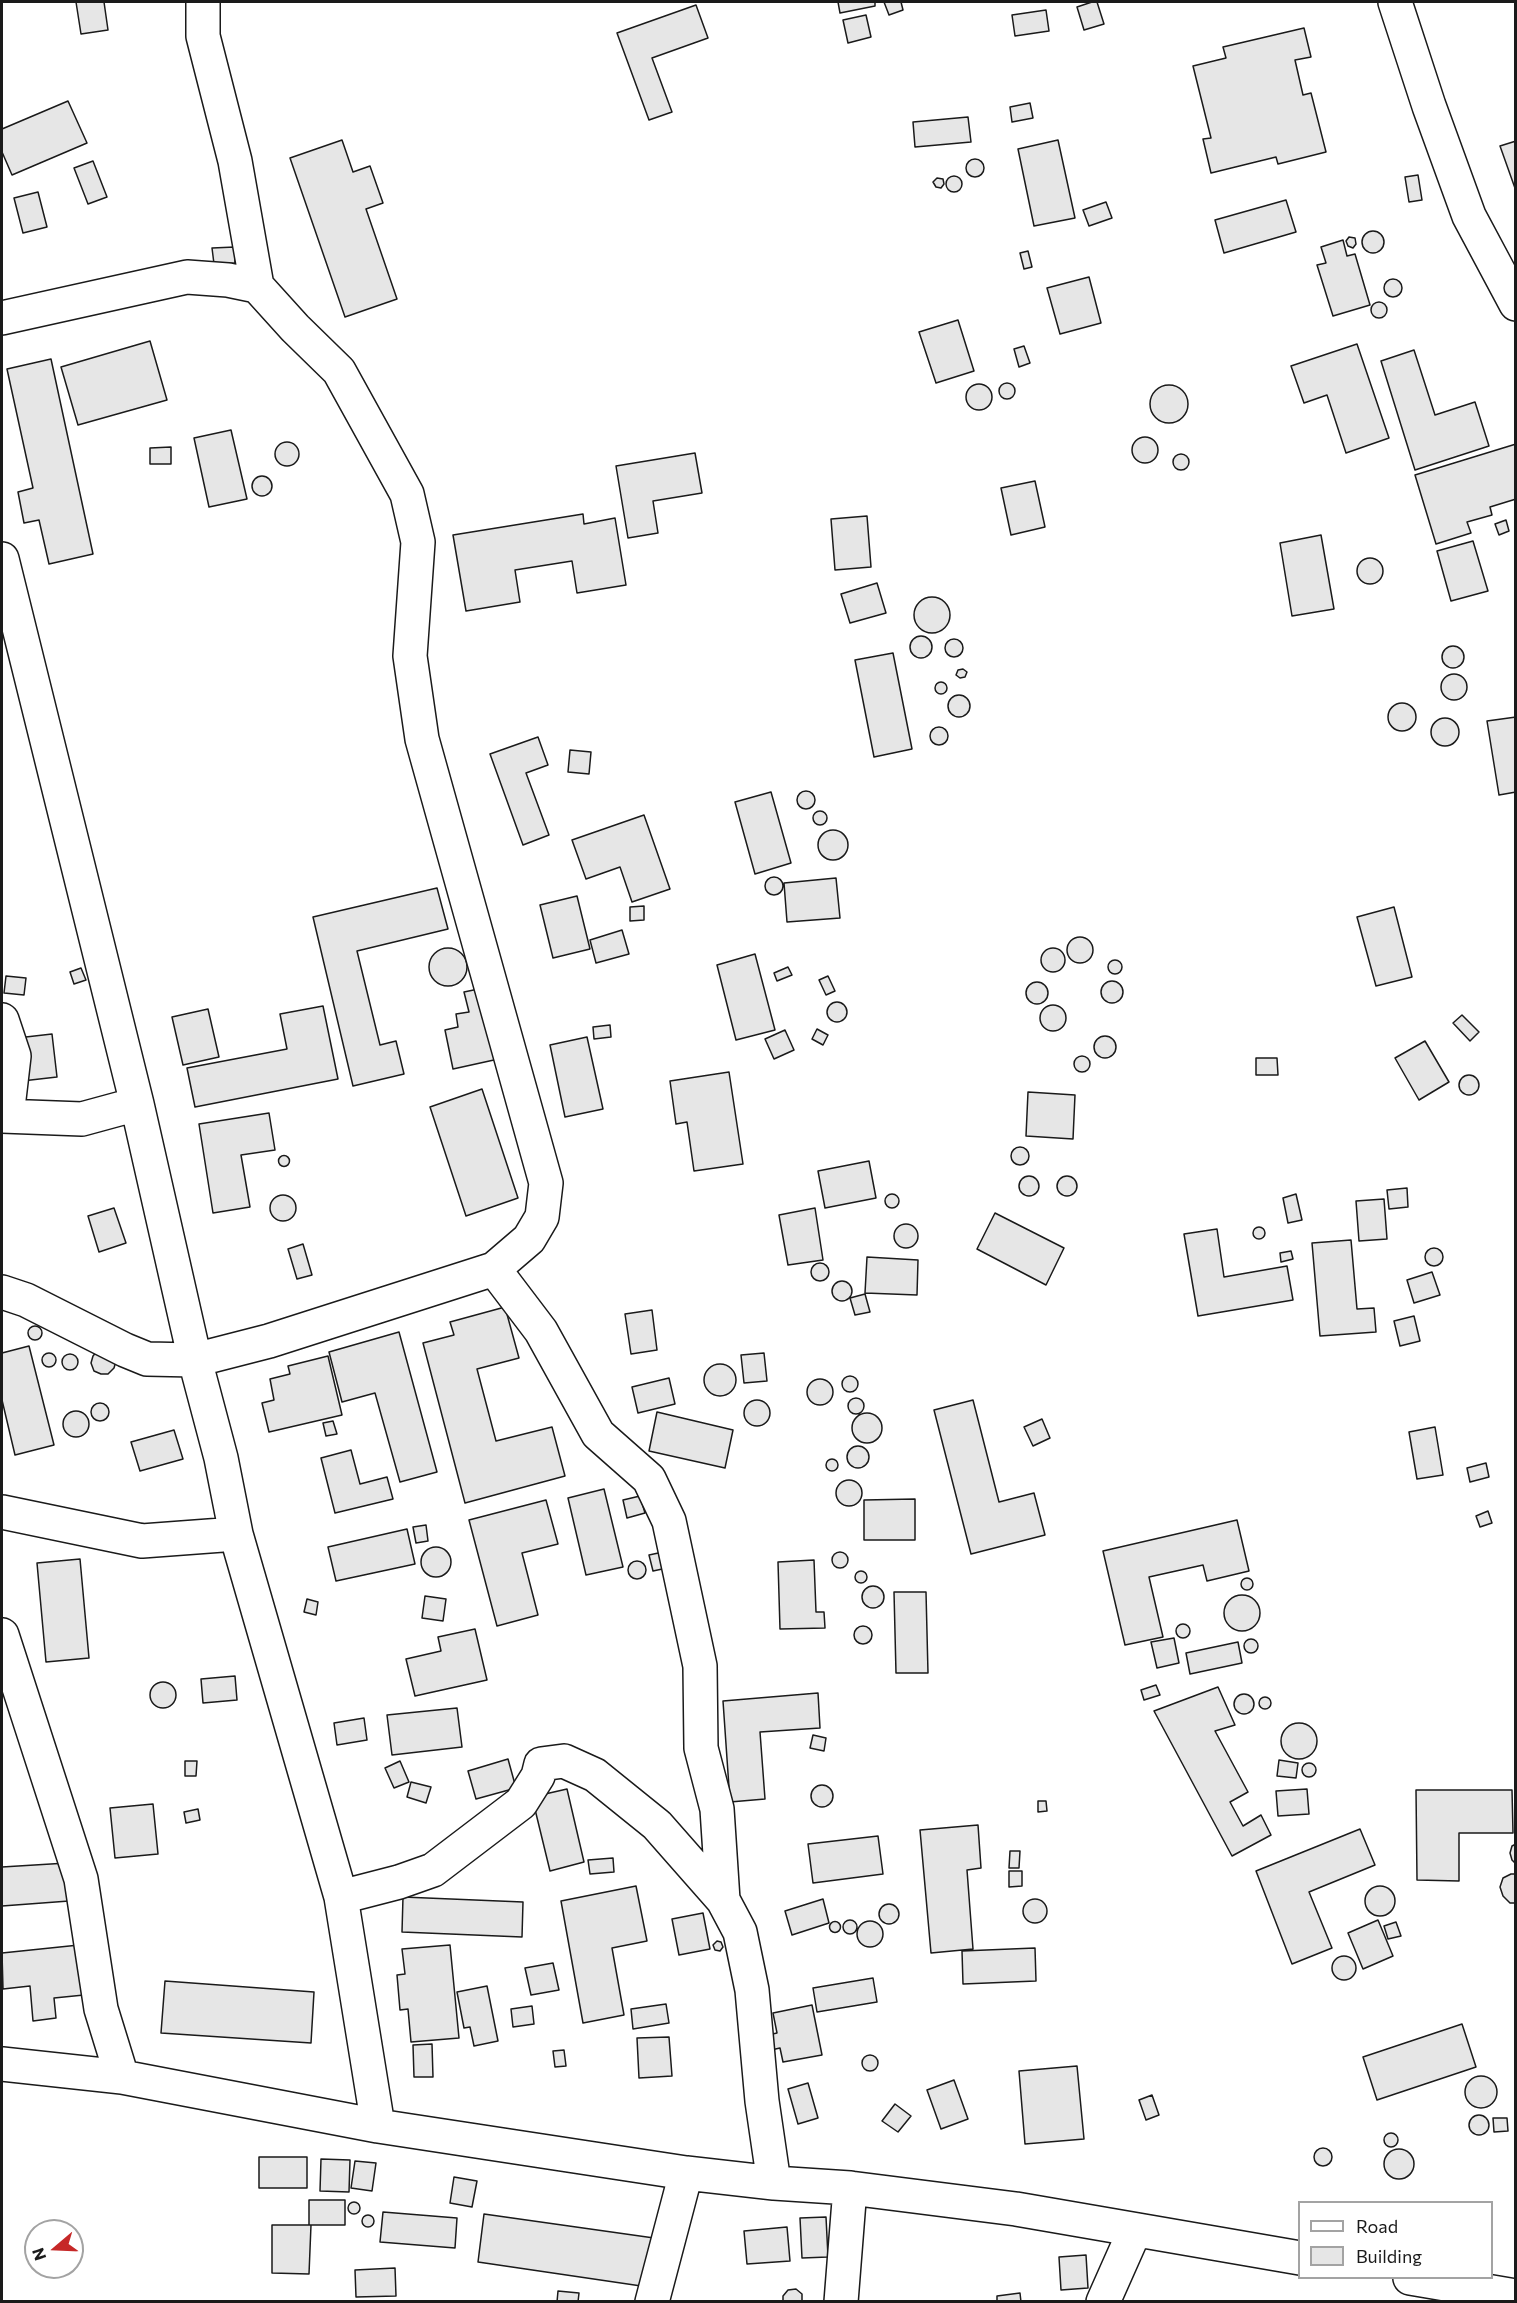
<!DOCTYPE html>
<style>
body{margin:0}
#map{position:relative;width:1517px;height:2303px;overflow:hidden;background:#fff;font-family:Commissioner,sans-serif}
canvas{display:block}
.frame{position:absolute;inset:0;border:3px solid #1a1a1a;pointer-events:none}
.legend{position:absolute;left:1298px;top:2201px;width:195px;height:78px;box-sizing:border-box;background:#fff;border:2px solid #a3a3a3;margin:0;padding:8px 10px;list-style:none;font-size:18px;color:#1a1a1a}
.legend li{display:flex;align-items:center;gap:12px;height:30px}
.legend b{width:30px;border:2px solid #a3a3a3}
.north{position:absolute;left:24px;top:2219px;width:60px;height:60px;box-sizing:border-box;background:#fff;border:2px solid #a3a3a3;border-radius:50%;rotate:251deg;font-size:16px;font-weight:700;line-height:24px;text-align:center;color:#1a1a1a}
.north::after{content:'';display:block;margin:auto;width:21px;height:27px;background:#c62828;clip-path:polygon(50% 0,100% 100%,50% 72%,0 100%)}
</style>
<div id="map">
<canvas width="1517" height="2303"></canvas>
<div class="frame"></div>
<ul class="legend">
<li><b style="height:8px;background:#fff"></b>Road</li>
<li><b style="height:16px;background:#e6e6e6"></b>Building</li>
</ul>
<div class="north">N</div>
</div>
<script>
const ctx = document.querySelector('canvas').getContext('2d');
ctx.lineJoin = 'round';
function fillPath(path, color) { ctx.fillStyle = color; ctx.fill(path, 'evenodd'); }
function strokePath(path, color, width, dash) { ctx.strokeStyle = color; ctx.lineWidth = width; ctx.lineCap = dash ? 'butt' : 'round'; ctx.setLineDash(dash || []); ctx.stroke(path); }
const building = new Path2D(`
 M76 2H104L108 30 81 34Z
 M838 2H875V6L840 13Z
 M884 2H901L903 10 889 15Z
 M1092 2H1097L1104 24 1084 30 1077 7Z
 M696 5 708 38 652 58 672 112 649 120 617 33Z
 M1046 10 1049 31 1015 36 1012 15Z
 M866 15 871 37 848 43 843 20Z
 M1304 28 1311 57 1295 60 1303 95 1311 93 1326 152 1278 164 1276 157 1211 173 1203 139 1211 138 1193 66 1226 58 1223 47Z
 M68 101 87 143 12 175 2 152V129Z
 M1030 103 1033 118 1012 122 1010 107Z
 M968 117 971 142 915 147 913 122Z
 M342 140 353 172 370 166 383 203 366 209 397 299 345 317 290 158Z
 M1058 140 1075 218 1034 226 1018 149Z
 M1516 141V191L1500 146Z
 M966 168a9 9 0 1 1 18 0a9 9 0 1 1-18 0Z
 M93 161 107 197 88 204 74 168Z
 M1418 175 1422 200 1409 202 1405 177Z
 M946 184a8 8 0 1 1 16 0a8 8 0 1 1-16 0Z
 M937 178 943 179 944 184 941 188 936 187 933 182Z
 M38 192 47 227 23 233 14 198Z
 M1286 200 1296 232 1224 253 1215 220Z
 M1106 202 1112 218 1089 226 1083 210Z
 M1362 242a11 11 0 1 1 22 0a11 11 0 1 1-22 0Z
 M1349 237 1355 238 1356 244 1353 248 1348 246 1346 241Z
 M1343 240 1347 256 1355 254 1370 305 1333 316 1317 265 1326 263 1321 247Z
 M235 247V263L214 264 212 248Z
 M1028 251 1032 267 1024 269 1020 253Z
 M1089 277 1101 323 1060 334 1047 288Z
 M1384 288a9 9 0 1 1 18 0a9 9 0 1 1-18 0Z
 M1371 310a8 8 0 1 1 16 0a8 8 0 1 1-16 0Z
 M958 320 974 371 936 383 919 332Z
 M150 341 167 400 78 425 61 367Z
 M1357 344 1389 438 1346 453 1327 395 1304 403 1291 366Z
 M1024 346 1030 363 1019 367 1014 349Z
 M1414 350 1435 415 1475 402 1489 446 1415 470 1381 361Z
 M51 359 93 554 49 564 39 520 24 523 18 492 33 488 7 369Z
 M999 391a8 8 0 1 1 16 0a8 8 0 1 1-16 0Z
 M966 397a13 13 0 1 1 26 0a13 13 0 1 1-26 0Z
 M1150 404a19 19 0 1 1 38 0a19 19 0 1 1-38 0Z
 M231 430 247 499 209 507 194 438Z
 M1132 450a13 13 0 1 1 26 0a13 13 0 1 1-26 0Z
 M275 454a12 12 0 1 1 24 0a12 12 0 1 1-24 0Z
 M1516 444V499L1490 507 1492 515 1467 522 1471 533 1436 544 1415 475Z
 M171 447V464H150V448Z
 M695 453 702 493 653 501 658 533 628 538 616 466Z
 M1173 462a8 8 0 1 1 16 0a8 8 0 1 1-16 0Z
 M252 486a10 10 0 1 1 20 0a10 10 0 1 1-20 0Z
 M1035 481 1045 527 1011 535 1001 488Z
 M583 514 584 524 615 518 626 585 577 593 572 561 515 570 520 602 466 611 453 535Z
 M867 516 871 567 835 570 831 519Z
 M1506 520 1509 531 1499 535 1495 524Z
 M1321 535 1334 609 1292 616 1280 543Z
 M1473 541 1488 591 1451 601 1437 551Z
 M1357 571a13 13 0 1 1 26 0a13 13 0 1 1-26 0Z
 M877 583 886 613 850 623 841 594Z
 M914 615a18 18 0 1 1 36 0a18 18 0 1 1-36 0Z
 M910 647a11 11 0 1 1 22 0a11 11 0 1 1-22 0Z
 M945 648a9 9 0 1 1 18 0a9 9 0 1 1-18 0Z
 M1442 657a11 11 0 1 1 22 0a11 11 0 1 1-22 0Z
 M893 653 912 749 874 757 855 660Z
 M963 669 967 672 965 677 960 678 956 675 958 670Z
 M1441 687a13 13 0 1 1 26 0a13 13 0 1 1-26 0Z
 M935 688a6 6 0 1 1 12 0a6 6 0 1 1-12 0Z
 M948 706a11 11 0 1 1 22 0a11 11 0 1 1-22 0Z
 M1388 717a14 14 0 1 1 28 0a14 14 0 1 1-28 0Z
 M1516 717V792L1499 795 1487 721Z
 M1431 732a14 14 0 1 1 28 0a14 14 0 1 1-28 0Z
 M930 736a9 9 0 1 1 18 0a9 9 0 1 1-18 0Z
 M538 737 548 765 526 773 549 835 523 845 490 754Z
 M570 750 591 752 589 774 568 772Z
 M797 800a9 9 0 1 1 18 0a9 9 0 1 1-18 0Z
 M771 792 791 863 755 874 735 802Z
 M813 818a7 7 0 1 1 14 0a7 7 0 1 1-14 0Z
 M644 815 670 889 632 902 620 867 586 879 572 840Z
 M818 845a15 15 0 1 1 30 0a15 15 0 1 1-30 0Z
 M765 886a9 9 0 1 1 18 0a9 9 0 1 1-18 0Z
 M836 878 840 918 787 922 784 883Z
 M437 888 448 929 357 951 380 1045 396 1041 404 1074 353 1086 313 917Z
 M577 896 590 949 553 958 540 905Z
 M644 906V920L630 921V907Z
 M1394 907 1412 977 1376 986 1357 917Z
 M622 930 629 954 596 963 590 940Z
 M1067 950a13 13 0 1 1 26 0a13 13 0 1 1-26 0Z
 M1041 960a12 12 0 1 1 24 0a12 12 0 1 1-24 0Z
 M429 967a19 19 0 1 1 38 0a19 19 0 1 1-38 0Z
 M755 954 775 1030 736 1040 717 965Z
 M1108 967a7 7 0 1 1 14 0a7 7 0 1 1-14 0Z
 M788 967 792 975 777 981 774 973Z
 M81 968 86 980 74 984 70 972Z
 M6 976 26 978 24 995 4 993Z
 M828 976 835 991 826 995 819 980Z
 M1101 992a11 11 0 1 1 22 0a11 11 0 1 1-22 0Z
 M1026 993a11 11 0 1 1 22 0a11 11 0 1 1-22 0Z
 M488 987 503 1058 453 1069 445 1030 458 1027 456 1014 469 1012 464 992Z
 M827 1012a10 10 0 1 1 20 0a10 10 0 1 1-20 0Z
 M1040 1018a13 13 0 1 1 26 0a13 13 0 1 1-26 0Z
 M323 1006 338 1079 195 1107 187 1068 287 1049 280 1014Z
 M208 1009 219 1057 183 1065 172 1017Z
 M1462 1015 1479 1032 1470 1041 1453 1023Z
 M610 1025 611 1037 594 1039 593 1027Z
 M817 1029 828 1035 823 1045 812 1039Z
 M785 1030 794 1050 774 1059 765 1039Z
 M52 1034 57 1077 22 1081 17 1038Z
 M1094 1047a11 11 0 1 1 22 0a11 11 0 1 1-22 0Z
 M587 1037 603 1109 565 1117 550 1045Z
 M1425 1041 1449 1082 1419 1100 1395 1058Z
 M1074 1064a8 8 0 1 1 16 0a8 8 0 1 1-16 0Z
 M1256 1058H1277L1278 1075H1256Z
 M729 1072 743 1164 694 1171 687 1122 676 1124 670 1081Z
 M1459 1085a10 10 0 1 1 20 0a10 10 0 1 1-20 0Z
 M482 1089 518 1198 466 1216 430 1107Z
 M1028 1092 1075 1095 1073 1139 1026 1136Z
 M269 1113 275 1150 241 1155 250 1207 213 1213 199 1124Z
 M1011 1156a9 9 0 1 1 18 0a9 9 0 1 1-18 0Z
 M278.5 1161a5.5 5.5 0 1 1 11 0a5.5 5.5 0 1 1-11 0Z
 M869 1161 876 1198 825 1208 818 1171Z
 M1019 1186a10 10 0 1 1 20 0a10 10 0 1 1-20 0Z
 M1057 1186a10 10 0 1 1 20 0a10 10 0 1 1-20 0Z
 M1407 1188 1408 1207 1389 1209 1387 1190Z
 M885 1201a7 7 0 1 1 14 0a7 7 0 1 1-14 0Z
 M1296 1194 1302 1220 1288 1223 1283 1198Z
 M270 1208a13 13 0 1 1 26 0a13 13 0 1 1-26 0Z
 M1384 1199 1387 1239 1359 1241 1356 1201Z
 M114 1208 126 1243 99 1252 88 1216Z
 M815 1208 823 1260 788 1265 779 1215Z
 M995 1213 1064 1248 1046 1285 977 1249Z
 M894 1236a12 12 0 1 1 24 0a12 12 0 1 1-24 0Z
 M1253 1233a6 6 0 1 1 12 0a6 6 0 1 1-12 0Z
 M1217 1229 1224 1277 1287 1266 1293 1300 1198 1316 1184 1234Z
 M1351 1240 1357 1309 1374 1308 1376 1332 1320 1336 1312 1243Z
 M303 1244 312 1275 297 1279 288 1249Z
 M1425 1257a9 9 0 1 1 18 0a9 9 0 1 1-18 0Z
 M1291 1251 1293 1259 1281 1262 1280 1253Z
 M867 1257 918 1260 917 1295 865 1293Z
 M811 1272a9 9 0 1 1 18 0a9 9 0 1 1-18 0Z
 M1432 1272 1440 1295 1414 1303 1407 1280Z
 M832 1291a10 10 0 1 1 20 0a10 10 0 1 1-20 0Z
 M865 1294 870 1312 855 1315 850 1298Z
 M505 1307 519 1358 477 1369 496 1441 552 1427 565 1476 465 1503 423 1343 454 1335 450 1322Z
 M652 1310 657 1350 631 1354 625 1314Z
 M1414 1316 1420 1341 1400 1346 1394 1321Z
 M28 1333a7 7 0 1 1 14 0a7 7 0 1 1-14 0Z
 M399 1332 437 1472 400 1482 375 1393 342 1402 329 1352Z
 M29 1346 54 1445 15 1455 2 1400V1353Z
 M98 1350 116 1361 114 1368 108 1374H101L94 1371 91 1363 93 1356Z
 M42 1360a7 7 0 1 1 14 0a7 7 0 1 1-14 0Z
 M764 1353 767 1381 744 1383 741 1355Z
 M62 1362a8 8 0 1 1 16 0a8 8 0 1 1-16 0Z
 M328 1356 342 1415 269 1432 262 1403 274 1400 270 1379 290 1374 288 1366Z
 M704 1380a16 16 0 1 1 32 0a16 16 0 1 1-32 0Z
 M842 1384a8 8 0 1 1 16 0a8 8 0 1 1-16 0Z
 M669 1378 675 1404 638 1413 632 1387Z
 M807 1392a13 13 0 1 1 26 0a13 13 0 1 1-26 0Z
 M848 1406a8 8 0 1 1 16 0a8 8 0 1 1-16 0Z
 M973 1400 999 1502 1034 1493 1045 1535 971 1554 934 1410Z
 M744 1413a13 13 0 1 1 26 0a13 13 0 1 1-26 0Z
 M91 1412a9 9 0 1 1 18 0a9 9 0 1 1-18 0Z
 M63 1424a13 13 0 1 1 26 0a13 13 0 1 1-26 0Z
 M657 1412 733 1430 725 1468 649 1451Z
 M852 1428a15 15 0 1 1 30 0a15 15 0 1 1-30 0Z
 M1042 1419 1050 1438 1033 1446 1024 1427Z
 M333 1421 337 1434 326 1436 323 1423Z
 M1435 1427 1443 1475 1417 1479 1409 1432Z
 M174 1430 183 1459 140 1471 131 1442Z
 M847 1457a11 11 0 1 1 22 0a11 11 0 1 1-22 0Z
 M351 1450 360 1484 387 1477 393 1499 335 1513 321 1458Z
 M826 1465a6 6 0 1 1 12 0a6 6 0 1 1-12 0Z
 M1486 1463 1489 1477 1470 1482 1467 1468Z
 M836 1493a13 13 0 1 1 26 0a13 13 0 1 1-26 0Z
 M604 1489 623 1567 586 1575 568 1498Z
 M640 1496 645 1513 627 1518 623 1500Z
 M915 1499V1540H864V1500Z
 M546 1500 558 1544 522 1553 538 1615 497 1626 469 1520Z
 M1488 1511 1492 1523 1480 1527 1476 1516Z
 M1237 1520 1249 1571 1207 1581 1203 1565 1149 1577 1163 1637 1125 1645 1103 1551Z
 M426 1525 428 1541 416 1543 413 1527Z
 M407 1529 415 1564 336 1581 328 1547Z
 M421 1562a15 15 0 1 1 30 0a15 15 0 1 1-30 0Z
 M663 1552 667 1568 653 1571 649 1555Z
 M832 1560a8 8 0 1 1 16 0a8 8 0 1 1-16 0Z
 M80 1559 89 1658 46 1662 37 1563Z
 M814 1560 816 1612H824L825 1628 780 1629 778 1562Z
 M628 1570a9 9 0 1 1 18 0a9 9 0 1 1-18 0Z
 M855 1577a6 6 0 1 1 12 0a6 6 0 1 1-12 0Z
 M1241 1584a6 6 0 1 1 12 0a6 6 0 1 1-12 0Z
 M862 1597a11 11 0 1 1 22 0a11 11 0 1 1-22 0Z
 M894 1592H926L928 1673H896Z
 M1224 1613a18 18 0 1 1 36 0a18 18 0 1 1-36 0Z
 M425 1596 446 1599 443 1621 422 1618Z
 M307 1599 318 1602 316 1615 304 1612Z
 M1176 1631a7 7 0 1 1 14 0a7 7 0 1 1-14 0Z
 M854 1635a9 9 0 1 1 18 0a9 9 0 1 1-18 0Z
 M475 1629 487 1680 415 1696 406 1659 441 1651 438 1637Z
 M1174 1638 1179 1663 1157 1668 1151 1642Z
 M1244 1646a7 7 0 1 1 14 0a7 7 0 1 1-14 0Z
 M1238 1642 1242 1663 1190 1674 1186 1653Z
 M235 1676 237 1700 203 1703 201 1679Z
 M150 1695a13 13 0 1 1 26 0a13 13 0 1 1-26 0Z
 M1156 1685 1160 1695 1144 1700 1141 1690Z
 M1218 1687 1235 1725 1215 1731 1248 1792 1230 1802 1243 1826 1261 1815 1271 1835 1232 1856 1154 1711Z
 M818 1693 820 1728 760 1732 765 1799 730 1802 723 1701Z
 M1234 1704a10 10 0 1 1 20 0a10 10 0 1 1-20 0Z
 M1259 1703a6 6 0 1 1 12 0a6 6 0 1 1-12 0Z
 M457 1708 462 1747 392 1755 387 1715Z
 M364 1718 367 1740 337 1745 334 1723Z
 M1281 1741a18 18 0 1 1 36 0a18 18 0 1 1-36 0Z
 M813 1735 826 1738 824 1751 810 1748Z
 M508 1759 516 1788 476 1799 468 1771Z
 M1279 1760 1298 1763 1296 1778 1277 1776Z
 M185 1761H197L196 1776H185Z
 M400 1761 409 1782 394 1788 385 1768Z
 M1302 1770a7 7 0 1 1 14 0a7 7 0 1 1-14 0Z
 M411 1782 431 1787 426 1803 407 1797Z
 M811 1796a11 11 0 1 1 22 0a11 11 0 1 1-22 0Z
 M567 1789 584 1862 550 1871 532 1797Z
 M1307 1789 1309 1814 1278 1816 1276 1791Z
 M1416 1790H1512L1513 1833H1459V1881L1417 1880Z
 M1038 1801H1046L1047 1811 1038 1812Z
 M153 1804 158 1854 115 1858 110 1808Z
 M198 1809 200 1820 186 1823 184 1812Z
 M978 1825 981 1868 967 1870 973 1949 931 1953 920 1830Z
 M1360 1829 1375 1865 1309 1892 1332 1948 1292 1964 1256 1871Z
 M878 1836 883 1874 813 1883 808 1844Z
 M1516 1844V1864L1512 1860 1510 1853 1512 1846Z
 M1010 1851H1020L1019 1868H1009Z
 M613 1858 614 1872 590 1874 588 1860Z
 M67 1863 69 1901 2 1906V1867Z
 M1009 1871H1022V1886L1009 1887Z
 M1511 1874H1516V1903H1510L1503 1896 1500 1887 1503 1878Z
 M1365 1901a15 15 0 1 1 30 0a15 15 0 1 1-30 0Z
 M636 1886 647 1941 612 1948 624 2015 583 2023 561 1901Z
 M403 1897 523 1902 522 1937 402 1932Z
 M1023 1911a12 12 0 1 1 24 0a12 12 0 1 1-24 0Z
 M823 1899 829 1923 792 1935 785 1911Z
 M879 1914a10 10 0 1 1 20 0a10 10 0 1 1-20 0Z
 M703 1913 710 1949 679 1955 672 1919Z
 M843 1927a7 7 0 1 1 14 0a7 7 0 1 1-14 0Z
 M1378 1920 1393 1956 1363 1969 1348 1933Z
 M857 1934a13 13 0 1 1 26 0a13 13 0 1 1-26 0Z
 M829.5 1927a5.5 5.5 0 1 1 11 0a5.5 5.5 0 1 1-11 0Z
 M1396 1922 1401 1936 1388 1939 1384 1926Z
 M717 1941 721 1942 723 1947 720 1951 715 1950 713 1945Z
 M79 1945 84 1995 54 1998 56 2018 33 2021 30 1986 3 1989 2 1953Z
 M450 1945 459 2038 411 2042 408 2009 400 2010 397 1975 405 1974 402 1949Z
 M1035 1948 1036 1981 963 1984 962 1951Z
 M1332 1968a12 12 0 1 1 24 0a12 12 0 1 1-24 0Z
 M553 1963 559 1990 531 1995 525 1968Z
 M873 1978 877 2002 817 2012 813 1988Z
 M165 1981 314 1992 311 2043 161 2033Z
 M487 1986 498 2041 474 2046 470 2027 464 2028 457 1992Z
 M666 2004 669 2023 633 2029 631 2009Z
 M812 2005 822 2055 783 2062 780 2048 771 2050 768 2035 777 2033 773 2013Z
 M532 2006 534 2024 513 2027 511 2009Z
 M1462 2024 1476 2067 1377 2100 1363 2057Z
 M669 2037 672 2076 639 2078 637 2038Z
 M432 2044 433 2077H414L413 2045Z
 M564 2050 566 2066 555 2067 553 2051Z
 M862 2063a8 8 0 1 1 16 0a8 8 0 1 1-16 0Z
 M1077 2066 1084 2139 1025 2144 1019 2071Z
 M1465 2092a16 16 0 1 1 32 0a16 16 0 1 1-32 0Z
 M954 2080 968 2119 941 2129 927 2090Z
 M808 2083 818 2118 798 2124 788 2089Z
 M1152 2095 1159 2115 1146 2120 1139 2100Z
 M895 2104 911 2116 898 2132 882 2121Z
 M1469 2125a10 10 0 1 1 20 0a10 10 0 1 1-20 0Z
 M1493 2118H1507L1508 2131 1494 2132Z
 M1384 2140a7 7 0 1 1 14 0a7 7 0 1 1-14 0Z
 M1314 2157a9 9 0 1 1 18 0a9 9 0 1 1-18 0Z
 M1384 2164a15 15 0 1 1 30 0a15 15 0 1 1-30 0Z
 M259 2157H307V2188H259Z
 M321 2159 350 2160 349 2192 320 2191Z
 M355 2161 376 2163 372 2191 351 2188Z
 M454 2177 477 2181 472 2207 450 2203Z
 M309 2200H345V2225H309Z
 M348 2208a6 6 0 1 1 12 0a6 6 0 1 1-12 0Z
 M383 2212 457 2218 455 2248 380 2242Z
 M484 2214 654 2238 648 2287 478 2262Z
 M362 2221a6 6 0 1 1 12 0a6 6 0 1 1-12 0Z
 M826 2217 828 2257 802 2258 800 2218Z
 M272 2225H311L309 2274 272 2273Z
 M787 2227 790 2261 747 2264 744 2231Z
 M1086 2255 1088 2288 1061 2290 1059 2257Z
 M395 2268 396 2296 356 2297 355 2270Z
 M796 2289 802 2294V2302H783V2296L788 2290Z
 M558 2291 579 2293 578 2302H557Z
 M1020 2293 1021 2302H997V2296Z`);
const street = new Path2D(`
 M203 2V36L235 161 257 286
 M1395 2 1429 106 1469 216 1516 304
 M2 318 187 277 228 280 257 286 295 328 339 371 407 494 418 542 410 656 422 739 546 1183 542 1217 529 1239 494 1269 269 1341 195 1360 221 1458 236 1534 341 1897 378 2126
 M2 559 137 1104 195 1360 147 1359 125 1350 26 1300 2 1292
 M2 1020 14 1056 7 1116
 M2 1116 82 1119 137 1104
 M494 1269 541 1331 598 1434 649 1479 669 1521 700 1666 701 1748 717 1809 723 1900 740 1932 752 1990 762 2101 774 2183
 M2 1512 142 1541 236 1534
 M2 1635 81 1879 101 2009 122 2077
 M341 1897 399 1882 433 1870 521 1803 538 1776 541 1764 564 1761 595 1775 657 1825 723 1900
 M2 2064 122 2077 378 2126 686 2173 774 2183 850 2188 1016 2209 1300 2258
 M1410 2278 1516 2296
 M652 2302 686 2173
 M841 2302 850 2188
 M1103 2302 1135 2230`);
fillPath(building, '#e6e6e6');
strokePath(building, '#1a1a1a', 1.5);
strokePath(street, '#1a1a1a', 36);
strokePath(street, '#fff', 33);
</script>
